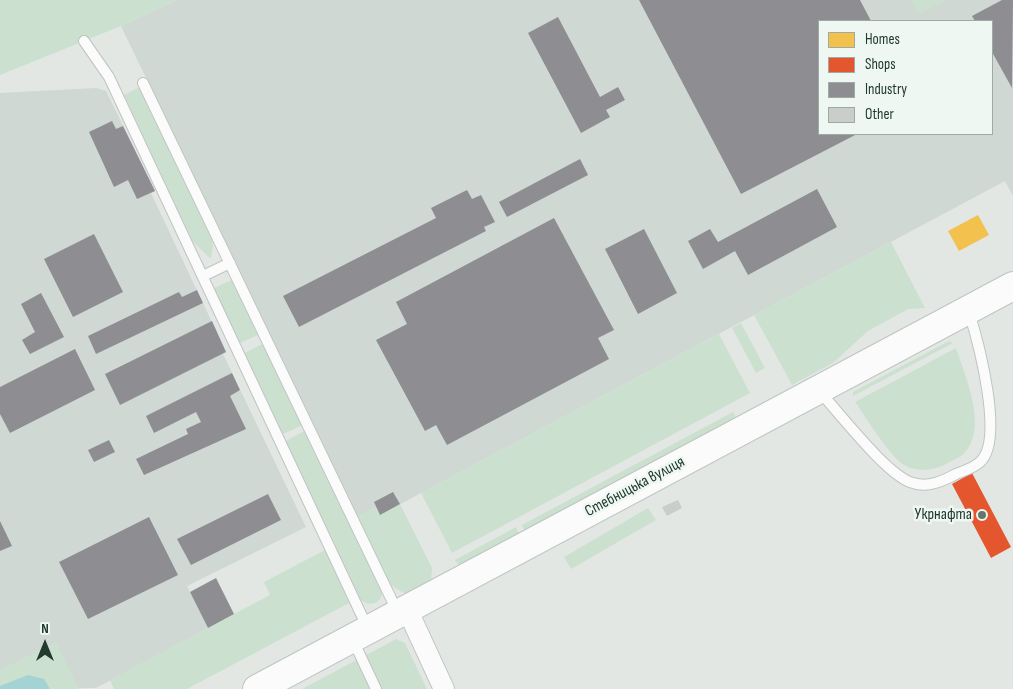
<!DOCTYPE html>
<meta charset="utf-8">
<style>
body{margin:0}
#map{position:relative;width:1013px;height:689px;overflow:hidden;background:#e2e7e4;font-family:"Sofia Sans Condensed",sans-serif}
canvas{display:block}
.legend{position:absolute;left:818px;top:20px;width:175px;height:115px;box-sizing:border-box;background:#eff7f2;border:1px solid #9daba4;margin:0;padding:6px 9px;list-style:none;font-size:15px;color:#21392f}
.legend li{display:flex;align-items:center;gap:10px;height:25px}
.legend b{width:25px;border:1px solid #9daba4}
.north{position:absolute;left:20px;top:619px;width:50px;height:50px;-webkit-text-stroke:4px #eff7f2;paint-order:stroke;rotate:0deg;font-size:14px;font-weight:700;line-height:20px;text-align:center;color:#21392f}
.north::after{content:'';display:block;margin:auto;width:18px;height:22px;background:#21392f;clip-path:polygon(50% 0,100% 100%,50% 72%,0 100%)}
</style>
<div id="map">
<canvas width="1013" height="689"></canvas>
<ul class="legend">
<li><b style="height:14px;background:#f2c14e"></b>Homes</li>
<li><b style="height:14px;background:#e4572e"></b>Shops</li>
<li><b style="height:14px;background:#8d8d92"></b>Industry</li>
<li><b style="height:14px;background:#c9cecb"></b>Other</li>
</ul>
<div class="north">N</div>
</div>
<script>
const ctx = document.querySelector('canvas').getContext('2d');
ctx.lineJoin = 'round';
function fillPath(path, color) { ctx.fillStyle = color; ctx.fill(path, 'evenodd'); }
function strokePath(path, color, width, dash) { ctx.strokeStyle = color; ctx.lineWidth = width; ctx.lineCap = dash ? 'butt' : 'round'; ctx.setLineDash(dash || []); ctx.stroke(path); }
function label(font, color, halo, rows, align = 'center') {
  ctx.font = font + ' "Sofia Sans Condensed",sans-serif'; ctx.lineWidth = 5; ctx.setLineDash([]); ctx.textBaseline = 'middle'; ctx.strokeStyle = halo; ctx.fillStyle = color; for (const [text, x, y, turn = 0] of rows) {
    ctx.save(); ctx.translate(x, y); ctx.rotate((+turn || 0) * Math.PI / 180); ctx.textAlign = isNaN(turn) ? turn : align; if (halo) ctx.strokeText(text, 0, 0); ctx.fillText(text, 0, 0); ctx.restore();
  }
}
const built = new Path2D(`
 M177 0H1013V196L1005 181 380 515 376 507 357 517 121 26ZM819 21H992V134H819Z
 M96 88 106 91 155 191 151 193 226 352 223 354 306 527 187 586 208 628 96 688 0 689V93Z`);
const green = new Path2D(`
 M0 0H177L121 26 0 75Z
 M911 0H947L918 14Z
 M142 86 212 234 213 245 211 259 193 242 124 95Z
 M891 242 925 308 908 309 868 331 833 363 792 385 754 315Z
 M234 279 260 334 240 343 214 288Z
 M741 323 765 368 756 373 732 328Z
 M719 334 750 393 452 553 421 493Z
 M949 341 953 343 853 396V392Z
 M264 343 303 425 283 434 245 353Z
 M956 348C965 376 991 432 961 456 956 459 950 462 944 465 933 471 916 472 904 465 889 456 866 417 855 402Z
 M733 412 736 418 525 531 522 525Z
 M306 430 382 590C383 603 370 608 361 600L286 441Z
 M400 504 432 568 431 581 406 594 390 585 357 517 376 507 380 514Z
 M648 508 656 520 571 569 564 557Z
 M516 527 519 534 459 566 455 560Z
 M325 550 349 603 187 689H114L110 680 270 595 264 582Z
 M396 639 405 643 427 689H302Z
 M56 642 79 689H0V670Z`);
const water = new Path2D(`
 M28 675 44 679 50 689H0V686Z`);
const homes = new Path2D(`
 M978 215 989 235 959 251 948 231Z`);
const shops = new Path2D(`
 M972 473 1011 547 991 558 952 484Z`);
const industry = new Path2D(`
 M639 0H860L871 21H819V134H857L741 194Z
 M1002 0H1013L1012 88 992 52V21H975L972 16Z
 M558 17 600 97 618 87 625 100 606 110 610 117 581 133 528 33Z
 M112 121 116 129 123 126 155 191 137 199 128 180 114 187 89 132Z
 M580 159 588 175 507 217 499 202Z
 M817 189 837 227 748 275 735 251 703 269 688 241 710 229 718 242Z
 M467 190 472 199 481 195 495 222 484 227 486 231 299 327 283 296 436 218 431 208Z
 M554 218 614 330 598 338 609 359 447 445 436 425 425 431 376 340 407 324 396 302Z
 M644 229 677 293 638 314 605 249Z
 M94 234 123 292 73 317 44 259Z
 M197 290 203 303 96 354 88 336 179 292 182 297Z
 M41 293 64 337 30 354 22 340 35 332 21 304Z
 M212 321 226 352 120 405 105 374Z
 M75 349 95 390 10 433 0 414V387Z
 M232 373 240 390 230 396 246 429 144 475 136 459 188 434 186 429 201 422 196 412 154 433 146 416Z
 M109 440 115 452 94 462 88 450Z
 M393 492 400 504 380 515 374 502Z
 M268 494 281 520 191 565 177 539Z
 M149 517 178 575 88 619 59 562Z
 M0 521 12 546 0 551Z
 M216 578 234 614 208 628 190 592Z`);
const building = new Path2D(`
 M678 500 682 508 667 516 662 507Z`);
const lane = new Path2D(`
 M84 41 109 77 368 629
 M143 83 398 613
 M203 276 230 263
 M819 391C838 411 888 477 913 483 928 488 943 481 956 474 963 471 974 468 980 462 1005 440 978 341 969 312
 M353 640 376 689`);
const street = new Path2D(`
 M407 609 444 689`);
const secondary = new Path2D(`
 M257 689 1013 286`);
const markers = [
 [982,515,5,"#65766e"]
];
const streetNames = [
 ["Стебницька вулиця",635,487,-28]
];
const poiNames = [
 ["Укрнафта",972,515]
];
fillPath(built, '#cfd8d3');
fillPath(green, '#cbe0cf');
fillPath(water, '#a4d3d4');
fillPath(homes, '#f2c14e');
fillPath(shops, '#e4572e');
fillPath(industry, '#8d8d92');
fillPath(building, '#c9cecb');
strokePath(lane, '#bfc4c1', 12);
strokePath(street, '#bfc4c1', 22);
strokePath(secondary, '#bec5c1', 30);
strokePath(lane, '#fbfbfb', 10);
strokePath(street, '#fbfbfb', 20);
strokePath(secondary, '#fbfbfb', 28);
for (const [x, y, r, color] of markers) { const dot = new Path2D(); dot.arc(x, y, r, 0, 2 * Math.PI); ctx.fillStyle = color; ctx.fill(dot); strokePath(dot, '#eff7f2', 2); }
label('16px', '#21392f', '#eff7f2', streetNames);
label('16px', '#21392f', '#eff7f2', poiNames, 'right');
</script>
